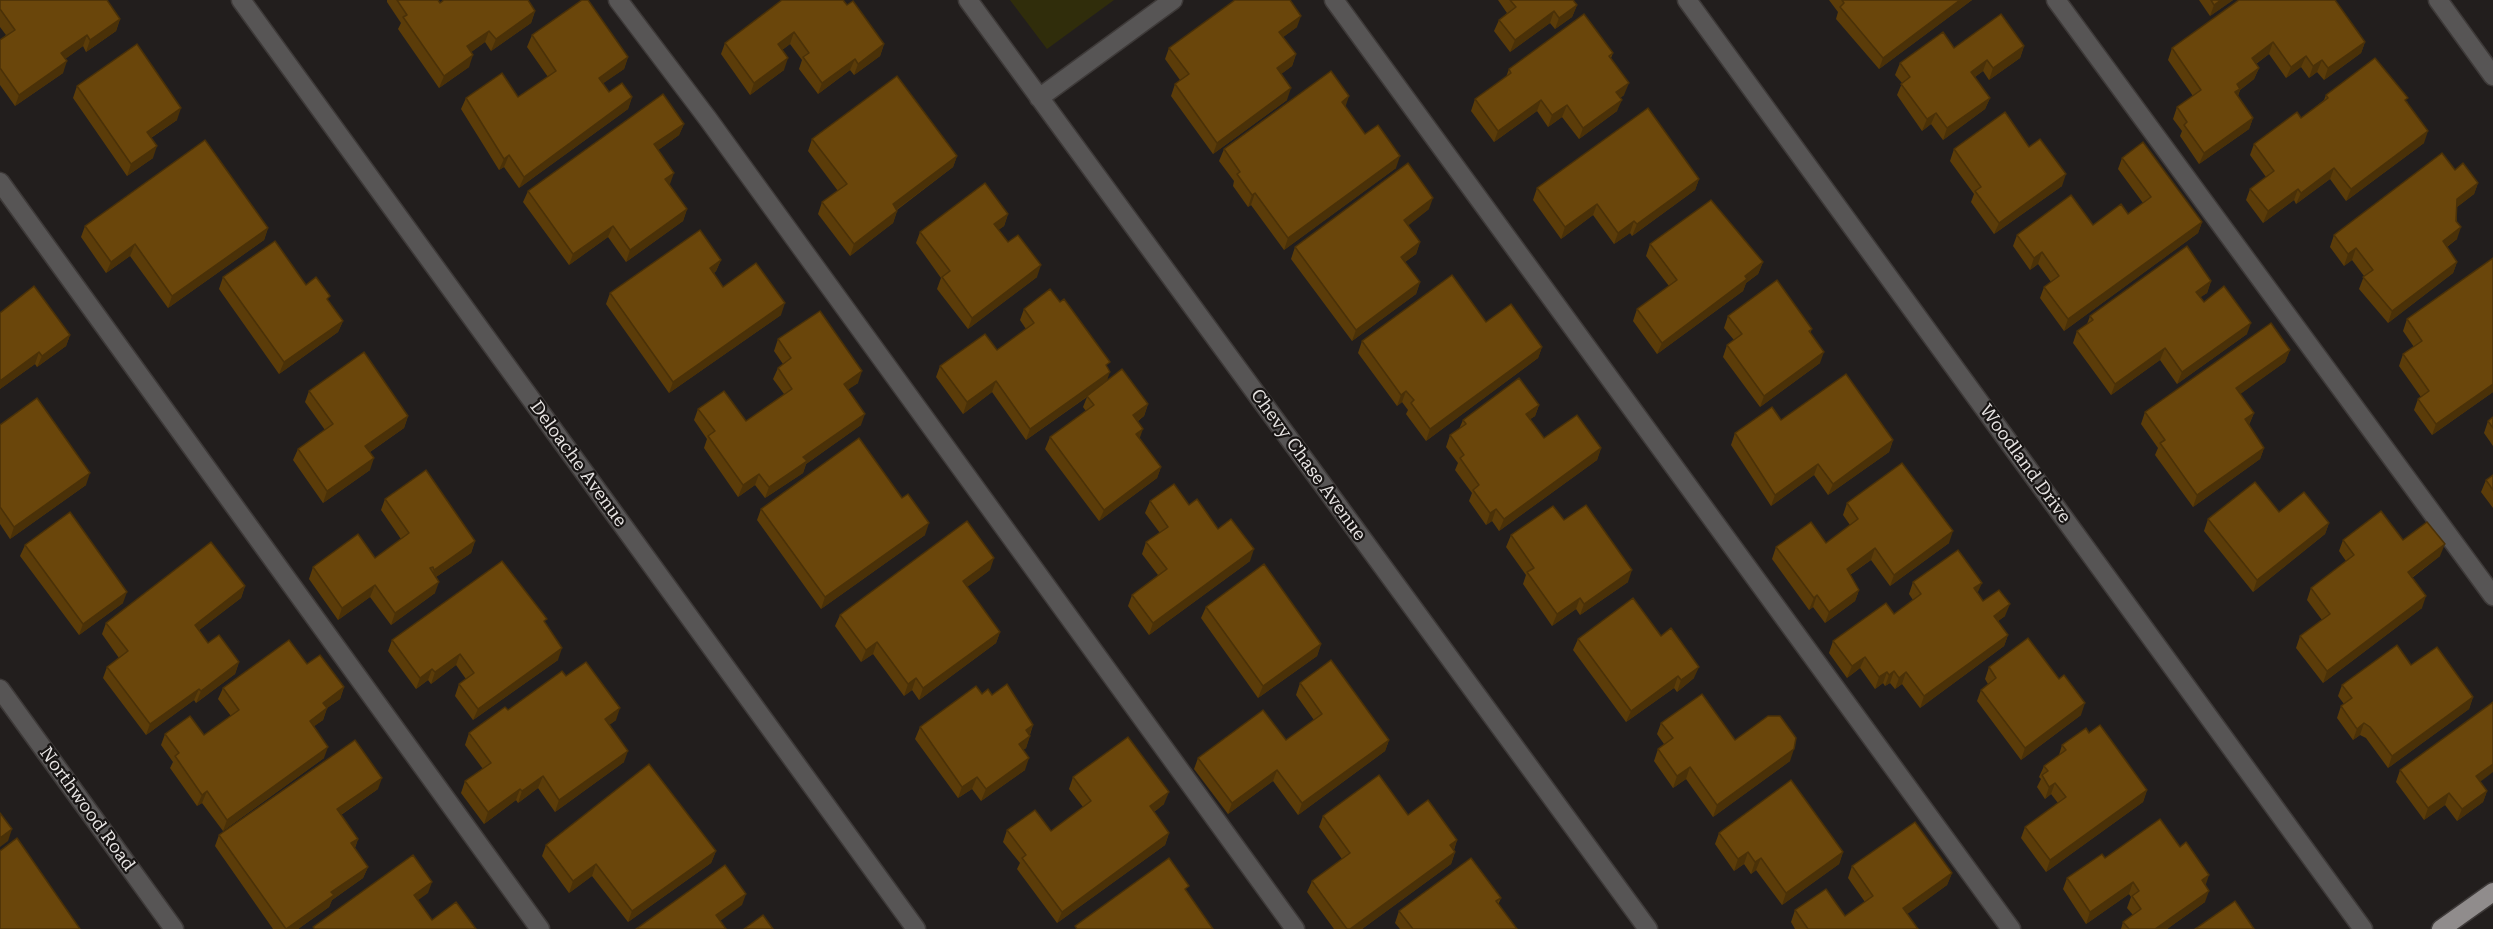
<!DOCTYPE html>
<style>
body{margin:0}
canvas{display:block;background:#221e1d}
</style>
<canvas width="2493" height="929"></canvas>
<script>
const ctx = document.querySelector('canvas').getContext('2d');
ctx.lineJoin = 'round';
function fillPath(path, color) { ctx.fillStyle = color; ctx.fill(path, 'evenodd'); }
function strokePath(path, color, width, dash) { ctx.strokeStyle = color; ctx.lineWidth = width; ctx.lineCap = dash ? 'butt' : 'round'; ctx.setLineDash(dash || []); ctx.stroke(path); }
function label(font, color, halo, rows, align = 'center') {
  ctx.font = font + ' "Roboto Serif",serif'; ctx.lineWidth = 4.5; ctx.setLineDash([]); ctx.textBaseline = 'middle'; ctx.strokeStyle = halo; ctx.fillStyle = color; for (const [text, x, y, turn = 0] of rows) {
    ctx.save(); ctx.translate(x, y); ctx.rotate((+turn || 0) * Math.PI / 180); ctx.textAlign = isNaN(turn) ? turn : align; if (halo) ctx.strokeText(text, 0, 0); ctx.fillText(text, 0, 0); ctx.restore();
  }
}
const green = new Path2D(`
 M1010 0H1114L1047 49Z`);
const minor = new Path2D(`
 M241 0 916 929
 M618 0 708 119 1295 929
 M968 0 1648 929
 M1334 0 2011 929
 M1687 0 2363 929
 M2056 0 2493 596
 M2438 0 2493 76
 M1039 98 1173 0
 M0 182 540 929
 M0 689 174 929`);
const major = new Path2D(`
 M2441 929 2493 892`);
const wall = new Path2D(`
 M0 0 120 19 116 31 86 52 83 46 65 59 63 73 15 106 0 85V40L6 35 0 27Z
 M387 0H438L440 3 535 11 531 23 491 51 485 42 471 52 469 67 439 88 398 29 401 23 387 2Z
 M1498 0H1573L1577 5 1572 17 1555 29 1550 23 1510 52 1494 31 1499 20 1507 13Z
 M1829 0H1972L1879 69 1836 19 1838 12Z
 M2199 0H2233L2210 16Z
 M2239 0 2365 42 2361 53 2324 80 2317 72 2309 78 2301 67 2286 78 2269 54 2256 64 2259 68 2254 79 2240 90 2238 96 2253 118 2249 129 2199 164 2180 136 2182 131 2173 119 2177 107 2193 96 2168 60 2172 48Z
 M847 5 884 44 880 56 854 75 850 70 818 94 799 69 802 60 790 44 782 50 784 70 750 95 721 54 725 43Z
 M1297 27 1283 37 1296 54 1292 66 1281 74 1287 100 1213 154 1171 96 1175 84 1180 80 1165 59 1169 48Z
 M532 35 628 57 624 69 603 83 609 92 632 97 628 109 519 188 504 167 499 170 461 109 466 98 518 97 548 77 527 47Z
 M2024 46 2020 58 1989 80 1983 71 1975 77 1990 98 1985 109 1943 140 1931 124 1922 131 1897 95 1902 83 1895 75 1900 63 1954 48Z
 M1613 53 1611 58 1624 95 1620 98 1617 111 1579 139 1562 117 1548 127 1537 111 1494 142 1471 111 1475 99 1506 77 1509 69Z
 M77 86 177 120 151 138 153 158 127 176 73 98Z
 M2326 95 2407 101 2424 143 2346 201 2330 179 2296 204 2294 200 2263 223 2246 200 2250 189 2266 177 2250 155 2254 144 2301 118 2324 100Z
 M1345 107 1365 134 1396 168 1284 250 1251 205 1248 207 1233 186 1234 181 1219 161 1224 149Z
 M684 124 679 135 658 150 670 184 669 185 687 209 683 221 626 262 608 237 569 265 523 202 528 191Z
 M812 139 957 156 953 167 897 210V211L893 223 850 256 818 214 822 202 838 191 808 151Z
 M2029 147 2062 186 1994 234 1971 202 1974 194 1950 161 1954 149Z
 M2122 158 2202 222 2198 233 2064 331 2040 298 2044 287 2051 282 2038 264 2030 270 2013 246 2017 235 2093 225 2128 214 2143 203 2118 169Z
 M2455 170 2478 183 2474 194 2457 207V239L2447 247 2457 262 2453 273 2388 323 2359 289 2364 276 2352 260 2344 266 2330 247 2334 235Z
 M1699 179 1695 190 1632 236 1630 233 1614 244 1593 215 1561 239 1533 200 1537 188Z
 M1429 209 1408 225 1420 242 1416 254 1405 262 1420 282 1416 294 1352 341 1291 259 1295 247Z
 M1008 214 1004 226 998 230 1037 277 968 329 937 289 941 278 916 243 920 232Z
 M85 226 268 228 264 240 168 308 130 256 106 273 81 237Z
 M1650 244 1763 262 1758 274 1746 283 1743 291 1657 354 1633 321 1637 309 1669 286 1646 256Z
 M721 260 716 271 714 273 723 287 781 315 669 393 606 304 610 293Z
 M223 277 306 285 328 301 343 321 338 332 279 374 219 289Z
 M2211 281 2207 293 2200 297 2204 302 2247 334 2177 384 2160 360 2111 395 2073 343 2077 331 2087 324 2090 316Z
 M1024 309 1108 368 1107 381 1148 404 1144 416 1138 421 1140 439 1161 467 1157 478 1099 521 1045 449 1050 437 1086 411 1083 407 1087 397 1026 440 992 392 963 414 936 377 940 366 997 350 1026 329 1020 320Z
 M0 313 70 335 66 346 37 367 35 364 0 389Z
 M1728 316 1812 329 1810 333 1820 363 1760 407 1723 357 1727 345 1734 340 1724 328Z
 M2407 319 2493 392 2432 435 2414 410 2418 399 2421 397 2399 366 2403 354 2414 347 2403 331Z
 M1486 322 1542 347 1538 358 1426 441 1406 414 1408 410 1402 402 1397 406 1358 353 1362 341Z
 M778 339 858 383 848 389 861 425 806 464 803 473 765 498 755 485 738 497 704 448 707 439 694 420 698 409 746 421 784 394 773 379 778 368 783 364 774 351Z
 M2290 350 2285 362 2240 394 2254 413 2249 425 2264 448 2260 459 2193 507 2155 455 2158 448 2141 424 2145 412Z
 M309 391 408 416 404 428 370 452V470L323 503 293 460 298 449 325 430 305 402Z
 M1539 405 1535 416 1530 419 1544 438 1601 448 1597 460 1499 531 1492 521 1486 525 1469 501 1472 493 1455 470 1458 463 1446 447 1450 435 1459 429 1463 420Z
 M2493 417V446L2484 433 2488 421Z
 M1781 420 1893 440 1889 452 1828 495 1814 475 1771 506 1731 445 1735 433Z
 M0 425 86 485 10 539 0 524Z
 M2493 475V508L2481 492 2486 480Z
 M385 499 475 541 471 553 436 577 435 593 391 625 370 597 338 620 309 579 313 567 375 558 401 539 381 510Z
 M1150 501 1189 505 1218 529 1250 561 1149 635 1128 606 1132 595 1158 575 1142 554 1146 542 1160 533 1145 513Z
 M1847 503 1949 543 1890 586 1871 560 1850 575 1859 590 1855 601 1825 623 1813 607 1809 610 1772 559 1776 547 1826 543 1850 525 1843 515Z
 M761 509 925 535 821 609 757 520Z
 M2279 512 2329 523 2325 534 2253 592 2204 531 2208 519Z
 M1564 520 1628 582 1580 615 1576 609 1552 626 1523 584 1526 575 1506 547 1511 535Z
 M2343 540H2403L2440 556 2412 578 2422 608 2323 683 2296 648 2300 636 2322 620 2307 600 2311 588 2346 561 2339 551Z
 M25 545 123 603 79 635 20 556Z
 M990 570 967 587 1000 632 996 643 919 700 912 690 904 696 873 654 861 662 835 626 840 615Z
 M1913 582 1978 593 1983 601 2005 616 1998 621 2008 635 2004 646 1920 708 1902 684 1895 689 1890 683 1885 686 1883 683 1875 689 1860 668 1847 678 1829 653 1833 641 1894 614 1913 600 1909 594Z
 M245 586 241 598 199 630 208 643 239 662 235 674 196 703 194 700 146 735 103 678 107 667 119 658 102 634 106 623Z
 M1206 607 1321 644 1317 656 1258 698 1201 618Z
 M545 623 558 660 473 720 455 696 459 684 466 679 456 665 431 684 428 680 416 689 388 651 392 640Z
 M1661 636 1694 678 1677 692 1674 688 1626 722 1573 650 1578 639Z
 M307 664 344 687 340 699 327 708 323 720 314 726 324 758 223 831 202 803 197 806 170 768 173 762 161 745 165 734 204 735 231 716 218 699 223 688Z
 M2411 665 2473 697 2469 709 2388 768 2366 738 2360 735 2353 740 2337 718 2341 706 2344 704 2338 696 2342 685Z
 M1989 667 2081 715 2021 760 1977 701 1981 690 1988 684 1985 679Z
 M566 676 616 720 609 725 624 762 555 812 538 788 518 803 516 800 484 824 461 793 465 781 483 769 465 745 469 733Z
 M1300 683 1389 740 1385 751 1298 815 1273 781 1228 814 1194 769 1198 758 1286 740 1314 720 1296 695Z
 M982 694 992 695 1033 725 1026 748 1023 750 1025 770 981 801 972 789 958 798 915 739 920 727Z
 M1661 723 1735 740 1790 761 1713 817 1686 779 1673 788 1654 761 1658 749 1664 744 1657 734Z
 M2089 733 2147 790 2143 802 2046 872 2021 838 2025 827 2058 803 2051 794 2045 799 2037 787 2041 779 2039 777 2044 766 2059 755 2062 745Z
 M2400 770 2480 782 2487 791 2483 802 2457 821 2445 805 2424 820 2396 782Z
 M1073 777 1164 804 1154 812 1169 833 1165 845 1057 923 1017 869 1020 863 1003 842 1007 830 1051 831 1083 807 1069 789Z
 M378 789 341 815 358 839 355 848 368 867 363 878 332 900 329 907 298 929H273L215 846 219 835Z
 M1408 815 1457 840 1454 850 1455 852 1451 864 1362 929H1334L1307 892 1312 881 1342 859 1319 827 1323 816Z
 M1719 833 1843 852 1839 864 1782 905 1756 870 1751 874 1744 864 1734 871 1715 844Z
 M546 845 716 851 711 863 628 922 592 876 569 893 542 856Z
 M2105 858 2206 886 2205 902 2167 929H2121L2123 922 2133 915 2127 908 2131 897 2129 894 2086 924 2063 889 2067 878Z
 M1852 866 1952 873 1947 885 1907 914 1918 929H1795L1791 922 1795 910 1845 916 1865 902 1848 878Z
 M1501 898 1498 905 1517 929H1400L1395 923 1399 911Z`);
const shadedWall = new Path2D(`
 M1960 0H1972L1879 69 1883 58Z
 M2221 0H2233L2210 16 2214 5Z
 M1577 5 1572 17 1555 29 1559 18Z
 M535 11 531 23 491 51 496 39Z
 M1554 11 1550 23 1510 52 1515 40Z
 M1301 16 1297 27 1275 43 1279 32Z
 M120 19 116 31 86 52 90 40Z
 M489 31 485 42 463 58 467 46Z
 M794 32 790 44 774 56 778 44Z
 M87 35 83 46 57 65 61 53Z
 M2273 42 2269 54 2247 70 2252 58Z
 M2365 42 2361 53 2324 80 2328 68Z
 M884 44 880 56 854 75 858 64Z
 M2024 46 2020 58 1989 80 1993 68Z
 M1296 54 1292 66 1273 80 1277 68Z
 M473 55 469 67 439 88 444 76Z
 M2306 56 2301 67 2286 78 2291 67Z
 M628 57 624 69 595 89 599 78Z
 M788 58 784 70 750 95 754 83Z
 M855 59 850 70 818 94 822 83Z
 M1987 60 1983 71 1966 83 1971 72Z
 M2322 60 2317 72 2309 78 2313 66Z
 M67 61 63 73 15 106 19 95Z
 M2259 68 2254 79 2240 90 2236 100 2231 104 2237 84Z
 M1629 83 1624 95 1612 104 1616 92Z
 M1291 88 1287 100 1213 154 1217 143Z
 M1349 96 1345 108 1342 102Z
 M632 97 628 109 519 188 524 177Z
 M1990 98 1985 109 1943 140 1947 128Z
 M1541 100 1537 111 1494 142 1498 131Z
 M1622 100 1617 111 1579 139 1583 128Z
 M1567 105 1562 117 1548 127 1552 115Z
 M181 108 177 120 143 143 147 132Z
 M1936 113 1931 124 1922 131 1927 119Z
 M2253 118 2249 129 2199 164 2204 153Z
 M684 124 679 135 650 156 654 144Z
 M2428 131 2424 143 2346 201 2351 189Z
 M157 146 153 158 127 176 131 164Z
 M509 155 504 167 499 170 504 159Z
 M957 156 953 167 888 216 893 204Z
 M1400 156 1396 168 1284 250 1288 238Z
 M2334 168 2330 179 2296 204 2301 193Z
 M674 173 670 184 661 191 665 179Z
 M2066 174 2062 186 1994 234 1999 223Z
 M1699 179 1695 190 1632 236 1637 224Z
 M2478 183 2474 194 2453 210 2457 199Z
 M2298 189 2294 200 2263 223 2268 211Z
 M1255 193 1251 205 1248 207 1252 195Z
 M1433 198 1429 209 1400 232 1404 220Z
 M1597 204 1593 215 1561 239 1565 227Z
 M687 209 683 221 626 262 630 250Z
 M897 211 893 223 850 256 854 244Z
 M1008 214 1004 226 990 236 994 224Z
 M1634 221 1630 233 1614 244 1618 233Z
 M2202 222 2198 233 2064 331 2068 319Z
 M613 226 608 237 569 265 573 254Z
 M2461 227 2457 239 2438 253 2443 241Z
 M268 228 264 240 168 308 172 296Z
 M1420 242 1416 254 1396 268 1401 257Z
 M135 244 130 256 106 273 111 262Z
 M2356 248 2352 260 2344 266 2348 254Z
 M2042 252 2038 264 2030 270 2034 258Z
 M721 260 716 271 705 279 710 268Z
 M1763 262 1758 274 1746 283 1743 291 1657 354 1662 343Z
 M2457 262 2453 273 2388 323 2392 311Z
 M1041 265 1037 277 968 329 972 318Z
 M2211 281 2207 293 2192 303 2196 292Z
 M1420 282 1416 294 1352 341 1356 330Z
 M785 303 781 315 669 393 673 382Z
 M343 321 338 332 279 374 284 362Z
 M2251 323 2247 334 2177 384 2182 372Z
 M70 335 66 346 37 367 42 356Z
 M1542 347 1538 358 1426 441 1430 429Z
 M2165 348 2160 360 2111 395 2115 384Z
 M2290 350 2285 362 2232 400 2236 388Z
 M39 352 35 364 0 389V381Z
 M1824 352 1820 363 1760 407 1764 396Z
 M862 371 858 383 840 395 844 384Z
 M1110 372 1106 383 1026 440 1030 429Z
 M996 381 992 392 963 414 967 402Z
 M2493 384V392L2432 435 2436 424Z
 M1406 391 1402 402 1397 406 1401 395Z
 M1148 404 1144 416 1129 427 1133 415Z
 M1539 405 1535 416 1522 425 1526 414Z
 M2254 413 2249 424 2240 431 2245 419Z
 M865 414 861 425 806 464 803 473 765 498 769 487 803 457Z
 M408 416 404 428 361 458 365 446Z
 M1143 429 1139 440 1136 434Z
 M1893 440 1889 452 1828 495 1833 484Z
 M1601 448 1597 460 1499 531 1504 519Z
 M2264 448 2260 459 2193 507 2197 495Z
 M374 458 370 470 323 503 327 491Z
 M1818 464 1814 475 1771 506 1775 495Z
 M1161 467 1157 478 1099 521 1104 510Z
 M90 473 86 485 10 539 14 527Z
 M759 474 755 485 738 497 743 485Z
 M1496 509 1492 521 1486 525 1490 513Z
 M929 523 925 535 821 609 825 597Z
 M2329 523 2325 534 2253 592 2257 580Z
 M1953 531 1949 543 1890 586 1894 575Z
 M475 541 471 553 430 581 434 570Z
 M2445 544 2440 556 2403 584 2408 572Z
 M1875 548 1871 560 1842 580 1847 569Z
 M1254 549 1250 561 1149 635 1153 623Z
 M994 558 990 570 959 593 963 581Z
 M1632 570 1628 582 1580 615 1584 604Z
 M439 582 435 593 391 625 395 613Z
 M1982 583 1977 594 1974 588Z
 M375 585 370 597 338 620 342 608Z
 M245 586 241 598 190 637 195 625Z
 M1859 590 1855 601 1825 623 1829 612Z
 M127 592 123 603 79 635 83 624Z
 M1817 595 1813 607 1809 610 1814 598Z
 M2426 596 2422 608 2323 683 2327 671Z
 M1580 598 1576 609 1552 626 1557 614Z
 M2010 604 2005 616 1990 627 1994 616Z
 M1000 632 996 643 919 700 923 688Z
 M2008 635 2004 646 1920 708 1924 696Z
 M877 642 873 654 861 662 866 650Z
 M1321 644 1317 656 1258 698 1263 686Z
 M562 648 558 660 473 720 478 709Z
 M460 654 456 665 431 684 435 672Z
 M1865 657 1860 668 1847 678 1852 666Z
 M239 662 235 674 196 703 201 691Z
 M1699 667 1694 678 1677 692 1681 680Z
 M432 669 428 680 416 689 420 678Z
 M1894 671 1890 683 1885 686 1889 675Z
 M1887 672 1883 683 1875 689 1879 677Z
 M1906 672 1902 684 1895 689 1899 678Z
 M1678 676 1674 688 1626 722 1631 711Z
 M916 678 912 690 904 696 908 684Z
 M344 687 340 699 327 708 323 720 306 732 310 721 323 703Z
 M199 689 194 700 146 735 150 724Z
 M2473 697 2469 709 2388 768 2392 756Z
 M2085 703 2081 715 2021 760 2025 748Z
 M620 708 616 720 601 731 605 719Z
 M2364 723 2360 735 2353 740 2357 729Z
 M1033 725 1029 736 1026 730Z
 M1030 736 1026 748 1015 756 1019 744Z
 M1389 740 1385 751 1298 815 1302 803Z
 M328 747 324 758 223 831 227 820Z
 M1794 749 1790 761 1713 817 1717 805Z
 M628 751 624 762 555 812 559 800Z
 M1029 758 1025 770 981 801 986 789Z
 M2493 764V772L2472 788 2476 776Z
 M1690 767 1686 779 1673 788 1677 776Z
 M1277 770 1273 781 1228 814 1232 803Z
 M543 776 538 788 518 803 522 791Z
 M977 777 972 789 958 798 962 787Z
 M382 778 378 789 333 820 337 809Z
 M2055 783 2051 794 2045 799 2049 787Z
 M520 789 516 800 484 824 488 812Z
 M2147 790 2143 802 2046 872 2050 860Z
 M207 791 202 803 197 806 202 795Z
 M2487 791 2483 802 2457 821 2462 809Z
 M1169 792 1164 804 1146 818 1150 806Z
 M2449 793 2445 805 2424 820 2428 808Z
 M12 829 8 841 0 847V838Z
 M1169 833 1165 845 1057 923 1062 912Z
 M358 839 354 850 351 843Z
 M1457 840 1453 852 1450 845Z
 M716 851 711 863 628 922 632 911Z
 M1455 852 1451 864 1362 929H1350Z
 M1748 852 1744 864 1734 871 1738 859Z
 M1843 852 1839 864 1782 905 1786 893Z
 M1761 858 1756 870 1751 874 1755 862Z
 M596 864 592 876 569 893 573 881Z
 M368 867 363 878 332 900 329 907 298 929H285L331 892Z
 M1952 873 1947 885 1899 920 1903 908Z
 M2209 875 2205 887 2202 880Z
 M432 882 428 893 410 906 414 895Z
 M2133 882 2129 894 2086 924 2090 912Z
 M2209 891 2205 902 2167 929H2155Z
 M746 894 742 905 712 927 716 915Z`);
const building = new Path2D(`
 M0 0H107L120 19 90 40 87 35 61 53 67 61 19 95 0 68V40L15 30 0 9Z
 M397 0H438L440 3 444 0H528L535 11 496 39 489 31 467 46 473 55 444 76 403 17 407 15Z
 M582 0H588L628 57 599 78 609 92 622 83 632 97 524 177 509 155 504 159 466 98 502 73 518 97 556 71 532 35Z
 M782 0H843L847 5 853 1 884 44 858 64 855 59 822 83 803 57 809 53 794 32 778 44 788 58 754 83 725 43Z
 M1235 0H1290L1301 16 1279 32 1296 54 1277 68 1291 88 1217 143 1175 84 1189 74 1169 48Z
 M1510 0H1573L1577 5 1559 18 1554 11 1515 40 1499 20 1516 7Z
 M1842 0H1960L1883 58 1840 7 1844 3Z
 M2211 0H2221L2214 5Z
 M2239 0H2335L2365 42 2328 68 2322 60 2313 66 2306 56 2291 67 2273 42 2252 58 2259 68 2237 84 2240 89 2235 92 2253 118 2204 153 2184 125 2187 122 2177 107 2201 90 2172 48Z
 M1584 14 1613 53 1609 56 1629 83 1616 92 1622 100 1583 128 1567 105 1552 115 1541 100 1498 131 1475 99 1511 73 1509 69Z
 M2001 14 2024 46 1993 68 1987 60 1971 72 1990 98 1947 128 1936 113 1927 119 1901 84 1910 77 1900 63 1943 32 1954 48Z
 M137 44 181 108 147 132 157 146 131 164 77 86Z
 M2375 58 2408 98 2405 100 2428 131 2351 189 2334 168 2301 193 2298 189 2268 211 2250 189 2274 171 2254 144 2297 112 2301 118 2328 98 2326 95Z
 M1331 71 1349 96 1342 102 1365 134 1378 125 1400 156 1288 238 1255 193 1252 195 1237 174 1240 172 1224 149Z
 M897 76 957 156 893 204 897 211 854 244 822 202 847 184 812 139Z
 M663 94 684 124 654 144 674 173 665 179 687 209 630 250 613 226 573 254 528 191Z
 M1648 108 1699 179 1637 224 1634 221 1618 233 1597 204 1565 227 1537 188Z
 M2005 112 2029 147 2040 139 2066 174 1999 223 1975 191 1981 187 1954 149Z
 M205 140 268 228 172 296 135 244 111 262 85 226Z
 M2143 142 2202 222 2068 319 2044 287 2059 276 2042 252 2034 258 2017 235 2071 195 2093 225 2121 204 2128 214 2151 197 2122 158Z
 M2442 153 2455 170 2463 163 2478 183 2457 199 2456 221 2461 227 2443 241 2457 262 2392 311 2363 277 2373 270 2356 248 2348 254 2334 235Z
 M1408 163 1433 198 1404 220 1420 242 1401 257 1420 282 1356 330 1295 247Z
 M985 183 1008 214 994 224 1008 242 1018 235 1041 265 972 318 942 277 950 271 920 232Z
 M1711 200 1763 262 1745 276 1747 279 1662 343 1637 309 1677 280 1650 244Z
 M700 230 721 260 710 268 723 287 756 263 785 303 673 382 610 293Z
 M275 241 306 285 316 277 330 296 327 299 343 321 284 362 223 277Z
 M2187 246 2211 281 2196 292 2204 302 2224 286 2251 323 2182 372 2165 348 2115 384 2077 331 2093 320 2090 316Z
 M2493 258V384L2436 424 2418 399 2429 391 2403 354 2422 341 2407 319Z
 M1452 275 1486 322 1511 304 1542 347 1430 429 1411 403 1414 400 1406 391 1401 395 1362 341Z
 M1777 280 1812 329 1809 331 1824 352 1764 396 1727 345 1742 334 1728 316Z
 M34 286 70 335 42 356 39 352 0 381V313Z
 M1050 289 1060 302 1064 299 1110 362 1106 365 1110 372 1030 429 996 381 967 402 940 366 985 334 997 350 1034 323 1024 309Z
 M820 311 862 371 844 384 865 414 803 457 807 461 769 487 759 474 743 485 708 436 715 431 698 409 724 391 746 421 792 389 778 368 791 358 778 339Z
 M2271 323 2290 350 2236 388 2254 413 2245 419 2264 448 2197 495 2160 443 2165 440 2145 412Z
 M364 352 408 416 365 446 374 458 327 491 298 449 333 424 309 391Z
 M1122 369 1148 404 1133 415 1143 429 1136 434 1161 467 1104 510 1050 437 1094 405 1087 396Z
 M1846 374 1893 440 1833 484 1818 464 1775 495 1735 433 1772 407 1781 420Z
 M1519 378 1539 405 1526 414 1544 438 1577 415 1601 448 1504 519 1496 509 1490 513 1473 490 1479 485 1460 458 1464 455 1450 435 1466 424 1463 420Z
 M37 398 90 473 14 527 0 507V425Z
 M2493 417V428L2488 421Z
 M859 438 902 498 908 494 929 523 825 597 761 509Z
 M1902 463 1953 531 1894 575 1875 548 1847 569 1859 590 1829 612 1817 595 1814 598 1776 547 1811 522 1826 543 1858 519 1847 503Z
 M426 470 475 541 434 570 433 567 430 568 439 582 395 613 375 585 342 608 313 567 358 534 375 558 409 533 385 499Z
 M2493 475V490L2486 480Z
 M2255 482 2279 512 2304 492 2329 523 2257 580 2208 519Z
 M1174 484 1189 505 1197 499 1218 529 1231 519 1254 549 1153 623 1132 595 1167 569 1146 542 1168 527 1150 501Z
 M1586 505 1632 570 1584 604 1580 598 1557 614 1527 572 1534 568 1511 535 1553 506 1564 520Z
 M2381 511 2403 540 2427 522 2445 544 2408 572 2426 596 2327 671 2300 636 2330 614 2311 588 2354 555 2343 540Z
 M70 512 127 592 83 624 25 545Z
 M967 521 994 558 963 581 1000 632 923 688 916 678 908 684 877 642 866 650 840 615Z
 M211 542 245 586 195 625 208 643 219 635 239 662 201 691 199 689 150 724 107 667 128 651 106 623Z
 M1958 550 1982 583 1974 588 1983 601 1999 590 2010 604 1994 616 2008 635 1924 696 1906 672 1899 678 1894 671 1889 675 1887 672 1879 677 1865 657 1852 666 1833 641 1886 603 1894 614 1921 594 1913 582Z
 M502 561 547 619 544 621 562 648 478 709 459 684 474 673 460 654 435 672 432 669 420 678 392 640Z
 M1264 564 1321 644 1263 686 1206 607Z
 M1633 598 1661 636 1671 628 1699 667 1681 680 1678 676 1631 711 1578 639Z
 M2028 638 2059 679 2064 675 2085 703 2025 748 1981 690 1996 678 1989 667Z
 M289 640 307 664 320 655 344 687 323 703 327 708 310 721 328 747 227 820 207 791 202 795 175 756 179 753 165 734 190 716 204 735 239 710 223 688Z
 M2397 645 2411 665 2437 647 2473 697 2392 756 2370 727 2364 723 2357 729 2341 706 2352 698 2342 685Z
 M1331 660 1389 740 1302 803 1277 770 1232 803 1198 758 1263 710 1286 740 1322 714 1300 683Z
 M586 662 620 708 605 719 628 751 559 800 543 776 522 791 520 789 488 812 465 781 491 763 469 733 505 707 508 710 562 671 566 676Z
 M1007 684 1033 725 1026 730 1030 736 1019 744 1029 758 986 789 977 777 962 787 920 727 976 686 982 694 988 689 992 695Z
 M1702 694 1735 740 1768 716H1780L1796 738 1794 749 1717 805 1690 767 1677 776 1658 749 1673 738 1661 723Z
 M2493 702V764L2476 776 2487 791 2462 809 2449 793 2428 808 2400 770Z
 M2100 725 2147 790 2050 860 2025 827 2066 797 2055 783 2049 787 2042 775 2048 771 2044 766 2066 750 2062 745 2086 728 2089 733Z
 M1128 737 1169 792 1150 806 1169 833 1062 912 1022 858 1026 855 1007 830 1035 810 1051 831 1091 801 1073 777Z
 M355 740 382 778 337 809 358 839 351 843 368 867 331 892 334 895 286 929 219 835Z
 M649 764 716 851 632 911 596 864 573 881 546 845Z
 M1379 775 1408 815 1428 800 1457 840 1450 845 1455 852 1350 929H1347L1312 881 1350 853 1323 816Z
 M1791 780 1843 852 1786 893 1761 858 1755 862 1748 852 1738 859 1719 833Z
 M0 813 12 829 0 838Z
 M2160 819 2180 847 2186 842 2209 875 2202 880 2209 891 2155 929H2129L2123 922 2141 909 2132 896 2139 891 2133 882 2090 912 2067 878 2102 854 2105 858Z
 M1915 822 1952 873 1903 908 1918 929H1808L1795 910 1826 889 1845 916 1873 896 1852 866Z
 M17 838 80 929H0V851Z
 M413 855 432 882 414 895 432 920 456 902 476 929H315L313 927Z
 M1169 858 1189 886 1185 889 1213 929H1077L1075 926Z
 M1471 858 1501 898 1496 901 1517 929H1413L1399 911Z
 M725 865 746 894 716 915 726 929H636Z
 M2235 901 2254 929H2195Z
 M763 915 773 929H744Z`);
const streetNames = [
 ["Deloache Avenue",578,464,54],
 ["Woodland Drive",2025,464,54],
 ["Chevy Chase Avenue",1308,465,54],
 ["Northwood Road",87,809,54]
];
fillPath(green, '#302d0b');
strokePath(minor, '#3e3a39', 21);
strokePath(major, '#3e3a39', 21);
strokePath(minor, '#575555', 18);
strokePath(major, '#908c8c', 18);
fillPath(wall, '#5b3c09');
fillPath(shadedWall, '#4a3108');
fillPath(building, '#6a460b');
strokePath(building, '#4a3108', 1.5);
label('18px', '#e7e4e3', '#181514', streetNames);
</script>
